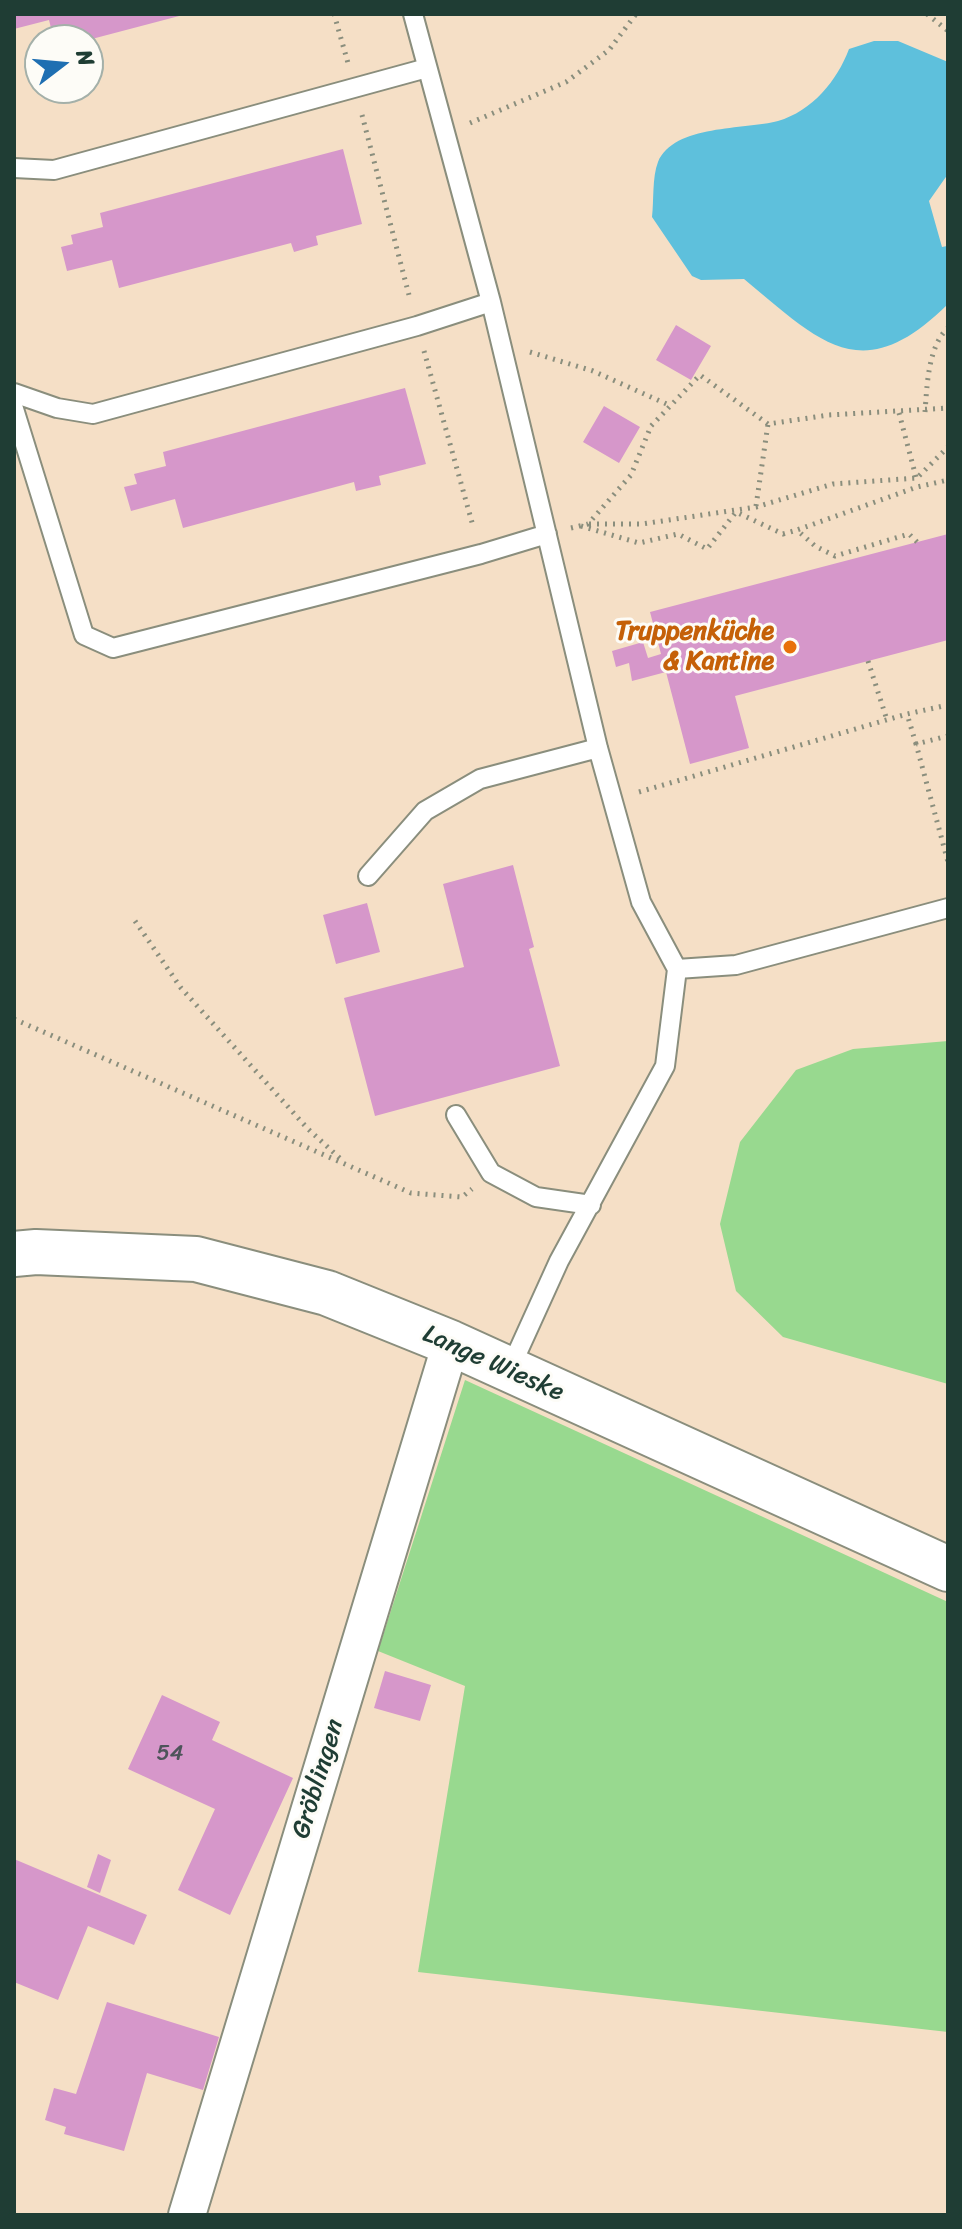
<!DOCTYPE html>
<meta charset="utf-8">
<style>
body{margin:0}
#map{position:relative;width:962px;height:2229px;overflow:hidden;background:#f5dfc6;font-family:Sriracha,sans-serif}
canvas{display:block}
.frame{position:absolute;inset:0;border:16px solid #1f3d34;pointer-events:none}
.north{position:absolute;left:24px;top:24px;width:80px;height:80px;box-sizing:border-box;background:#fdfcf7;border:2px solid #a4b0a9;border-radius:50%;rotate:74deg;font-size:22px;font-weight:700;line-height:32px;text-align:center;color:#1f3d34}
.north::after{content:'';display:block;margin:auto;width:28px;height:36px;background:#1f6fb2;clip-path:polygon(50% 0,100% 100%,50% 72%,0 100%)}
</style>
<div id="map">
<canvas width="962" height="2229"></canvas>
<div class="frame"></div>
<div class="north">N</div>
</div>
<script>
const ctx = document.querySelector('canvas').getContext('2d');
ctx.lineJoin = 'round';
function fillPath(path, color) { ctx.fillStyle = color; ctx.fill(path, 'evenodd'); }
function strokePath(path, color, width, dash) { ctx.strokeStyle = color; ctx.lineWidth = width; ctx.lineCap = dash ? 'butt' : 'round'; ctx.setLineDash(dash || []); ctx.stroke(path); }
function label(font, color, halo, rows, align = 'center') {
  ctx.font = font + ' Sriracha,sans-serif'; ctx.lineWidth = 6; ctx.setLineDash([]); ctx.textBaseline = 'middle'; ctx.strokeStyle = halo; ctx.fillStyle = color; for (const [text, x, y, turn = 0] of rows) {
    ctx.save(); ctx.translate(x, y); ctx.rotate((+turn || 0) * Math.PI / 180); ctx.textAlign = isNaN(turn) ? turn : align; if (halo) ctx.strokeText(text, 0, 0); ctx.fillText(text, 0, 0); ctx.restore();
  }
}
const green = new Path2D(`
 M948 1041V1384L783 1337 736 1291 720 1224 740 1142 796 1070 853 1049Z
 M465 1380 948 1602V2032L418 1972 465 1686 378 1651Z`);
const water = new Path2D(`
 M874 41H898L948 62V174L929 201 942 247 947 246 948 249V304C862 389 821 343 744 279L701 280 692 276 652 217C654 201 652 177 658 162 674 124 745 130 778 121 812 111 837 81 849 49Z`);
const building = new Path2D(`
 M14 14H182L183 15 88 40H54L49 20 14 29Z
 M343 149 362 224 316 236 318 245 294 252 291 243 119 288 112 260 67 271 61 247 73 244 71 235 103 227 100 213Z
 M676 325 711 346 691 380 656 360Z
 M405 388 426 464 379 476 381 485 356 491 354 482 183 528 175 499 131 511 124 487 137 484 134 474 166 466 163 452Z
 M604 406 640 427 619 463 583 442Z
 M948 534V640L735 696 749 748 690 764 666 672 632 681 629 663 616 667 612 651 643 642 648 658 661 654 650 612Z
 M513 865 534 947 529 949 560 1066 375 1116 344 998 464 967 443 884Z
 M367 903 380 952 336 964 323 915Z
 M385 1671 431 1685 420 1721 374 1708Z
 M162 1695 220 1722 212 1740 293 1778 230 1915 178 1890 215 1809 128 1769Z
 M98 1854 111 1860 100 1893 87 1887Z
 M14 1859 147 1915 134 1945 88 1926 58 2000 14 1982Z
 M107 2002 219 2037 203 2090 147 2073 124 2151 64 2134 66 2127 45 2120 54 2088 76 2094Z`);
const path = new Path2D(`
 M334 14 348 63
 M927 14 948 31
 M362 115 410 299
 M470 123 566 82 609 50 636 14
 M424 351 473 526
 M530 352 593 371 671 406
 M925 412C927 386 928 346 948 328
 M899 413 916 477
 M756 506 768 424
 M589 524H642L756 507 833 484 917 478 948 447
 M581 526 639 543 678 534 707 549 736 512 783 534 797 530
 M571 528 588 524 631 475 651 426 700 375 768 424 829 415 948 408
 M917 542 909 534 835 556 815 546 797 530 917 487 948 480
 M868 661 887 720
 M948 736 916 744 948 862
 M916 744 907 714 948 705
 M639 792 907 714
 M135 921 181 988 308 1129 344 1162
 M14 1019 411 1193 462 1197 472 1189`);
const lane = new Path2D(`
 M413 14 491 302 598 748 641 902 677 969 736 965 948 908
 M14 168 54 170 427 68
 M14 393 57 408 93 414 417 326 491 302
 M14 409 84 635 113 648 481 554 547 534
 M368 876 425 811 480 779 598 748
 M456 1115 491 1173 536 1197 591 1205
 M509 1371 559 1261 665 1066 677 969`);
const street = new Path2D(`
 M187 2215 451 1343`);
const secondary = new Path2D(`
 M14 1254 36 1252 196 1259 327 1293 451 1343 948 1569`);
const markers = [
 [790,647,8,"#e8710a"]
];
const numberNames = [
 ["54",170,1754]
];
const foodNames = [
 ["Truppenküche",774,632],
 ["& Kantine",774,662]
];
const streetNames = [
 ["Lange Wieske",493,1364,24],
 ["Gröblingen",319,1779,-73]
];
fillPath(green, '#98d98f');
fillPath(water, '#5ec0dc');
fillPath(building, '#d697ca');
strokePath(lane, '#8a8e7d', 22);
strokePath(street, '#8a8e7d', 40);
strokePath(secondary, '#8a8e7d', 48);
strokePath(path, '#8a8e7d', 5, [2, 6]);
strokePath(lane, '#fff', 18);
strokePath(street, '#fff', 36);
strokePath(secondary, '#fff', 44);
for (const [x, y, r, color] of markers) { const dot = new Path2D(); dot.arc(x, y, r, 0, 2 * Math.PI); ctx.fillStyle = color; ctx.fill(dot); strokePath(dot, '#fdfcf7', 3); }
label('22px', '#4d545a', null, numberNames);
label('bold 26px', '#c56008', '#fdfcf7', foodNames, 'right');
label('26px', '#1f3d34', '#fdfcf7', streetNames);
</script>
